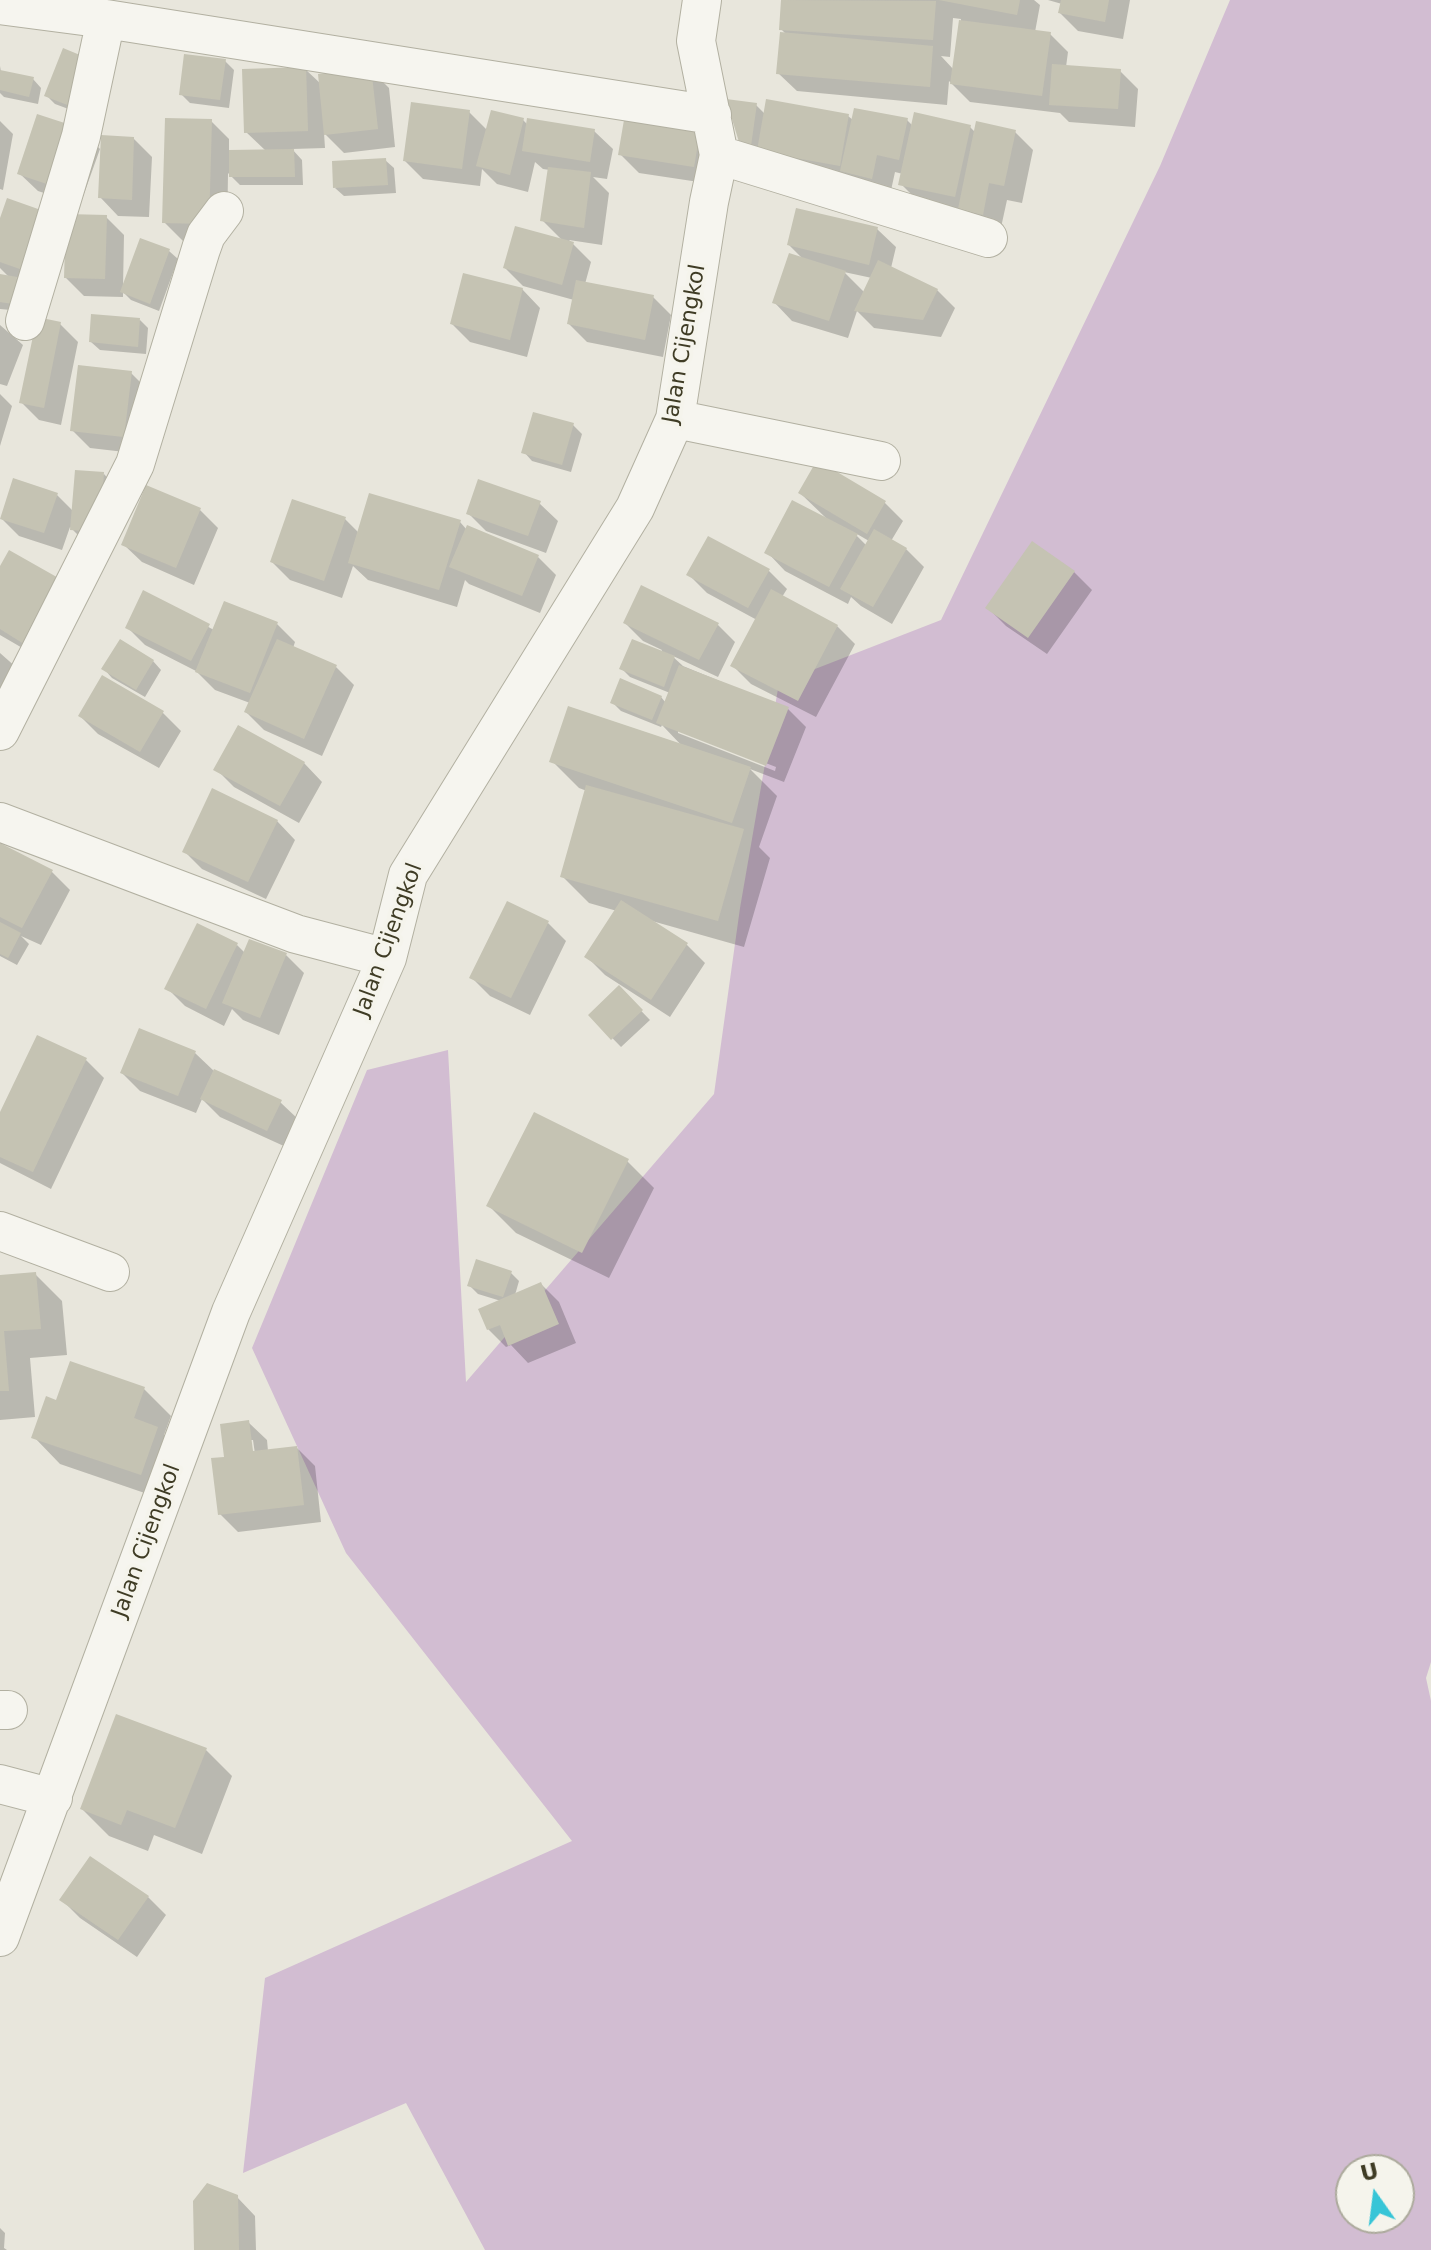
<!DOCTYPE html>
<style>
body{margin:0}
#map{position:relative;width:1431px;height:2250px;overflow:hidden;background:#e8e6dc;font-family:"DejaVu Sans",sans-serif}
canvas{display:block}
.north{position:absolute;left:1335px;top:2154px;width:80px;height:80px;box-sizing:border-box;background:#f5f4ec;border:2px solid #acaa9c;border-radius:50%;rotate:346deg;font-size:22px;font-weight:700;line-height:32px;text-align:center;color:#3f3c25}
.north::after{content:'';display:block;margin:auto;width:28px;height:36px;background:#37c5d7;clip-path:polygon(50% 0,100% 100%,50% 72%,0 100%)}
</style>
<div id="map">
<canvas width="1431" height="2250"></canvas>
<div class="north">U</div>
</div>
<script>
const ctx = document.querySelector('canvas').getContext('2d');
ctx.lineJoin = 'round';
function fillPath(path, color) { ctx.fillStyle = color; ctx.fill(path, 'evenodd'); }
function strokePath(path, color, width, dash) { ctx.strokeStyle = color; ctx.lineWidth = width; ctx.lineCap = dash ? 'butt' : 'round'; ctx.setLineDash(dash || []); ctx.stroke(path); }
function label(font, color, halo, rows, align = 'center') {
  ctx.font = font + ' "DejaVu Sans",sans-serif'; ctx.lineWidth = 8; ctx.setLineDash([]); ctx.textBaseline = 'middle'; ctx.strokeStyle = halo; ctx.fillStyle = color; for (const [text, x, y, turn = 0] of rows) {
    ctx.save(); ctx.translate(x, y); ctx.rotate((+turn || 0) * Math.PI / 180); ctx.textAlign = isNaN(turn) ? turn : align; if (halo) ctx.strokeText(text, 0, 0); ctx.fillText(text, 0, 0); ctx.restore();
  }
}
const green = new Path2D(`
 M1230 0H1431V1662L1426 1678 1431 1701V2250H485L406 2103 243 2173 265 1978 572 1841 346 1553 252 1348 367 1070 448 1050 466 1382 714 1094 740 908 779 683 941 620 1160 166ZM1351 2170H1399V2218H1351Z`);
const shadow = new Path2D(`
 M783 0H1034L1040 5 1035 32 1050 34 1068 52 1066 67 1120 71 1138 89 1135 127 1069 122 1060 113 970 102 949 81 947 105 797 91 778 73 787 35 781 29ZM953 18 961 19 954 70 941 56 950 57Z
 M1048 0H1130L1123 39 1078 31 1060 13 1062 4Z
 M64 51 82 114 55 104 46 95Z
 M225 61 234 70 229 108 190 103 181 94Z
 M0 66 1 72 33 79 41 88 38 104 4 97 0 93Z
 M305 69 321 84 371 70 389 88 395 147 344 153 324 133 325 148 292 149 302 160 303 185H240L228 173 227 241H183L164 222 211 121 229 139V152L266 151 246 132Z
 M756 105 765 114 848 116 853 120H907L913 126 970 127 976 133 1015 132 1033 150 1022 203 1007 200 1000 232 919 202 901 184 903 174 895 172 890 195 744 151Z
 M469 112 488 131 523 120 528 125 594 131 613 149 607 179 593 177 609 193 602 245 569 240 591 262 585 284 653 297 671 315 663 357 587 342 569 324 574 300 523 286 505 268 563 241 543 221 550 170 543 169 535 162 528 192 497 184 482 169 480 186 423 179 405 161Z
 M0 121 13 134 3 190 0 189Z
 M700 128 712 184 639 173 620 154Z
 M82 131 100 149 80 205 38 191 19 173Z
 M133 138 152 157 149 217 118 216 100 197Z
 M385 160 394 168 396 193 344 196 335 188Z
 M54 217H106L124 235 123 287 169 251 178 259 159 311 131 300 123 292V297L84 296 66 278V253L52 290 15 277 25 287 22 311 0 309V276L10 278 0 268V223Z
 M877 229 896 247 891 268 937 290 955 308 941 337 874 328 857 311 848 338 792 321 774 302 804 260 789 245ZM844 272 872 278 865 293Z
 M522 289 540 308 527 357 470 342 452 324Z
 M140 320 148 328 146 354 100 350 91 342Z
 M60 324 78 342 61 425 39 420 21 402Z
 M0 325 23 345 7 386 0 384Z
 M131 373 149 391 142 454 90 448 72 430Z
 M0 394 12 406 0 446Z
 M573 425 582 434 571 472 532 461 524 452Z
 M818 463 885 503 903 521 891 541 906 549 924 567 892 624 861 606 851 597 848 604 785 571 767 552 826 518 800 493ZM857 534 869 541 867 546 856 535Z
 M104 474 112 483 79 528V532L108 534 81 538 70 527 62 550 19 536 1 518 57 495 74 512Z
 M147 488 200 510 218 528 194 585 142 562 123 544Z
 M539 503 558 521 546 553 486 531 468 513Z
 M345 519 359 533 460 522 467 530 538 557 556 575 540 613 469 584 465 580 457 607 368 580 353 566 342 598 290 580 272 562Z
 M0 570 43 660 0 635Z
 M769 571 787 589 782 597 837 626 855 644 816 717 751 684 732 665 757 620 707 593 689 575Z
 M1074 572 1092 590 1047 654 1006 626 988 608Z
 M144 593 214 630 277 624 295 642 293 648 336 667 354 685 322 756 264 730 246 712 250 703 215 690 196 671 145 645 127 627Z
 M625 623 717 624 735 642 718 677 671 655 683 666 788 709 806 727 784 782 750 769 777 796 759 847 770 858 744 947 652 921 687 945 705 963 670 1017 605 975 587 957 617 911 589 903 562 876 587 791 579 788 552 761 683 747 662 725 661 727 621 711 612 702 661 697 666 703 670 693 630 677 622 669 661 653 662 650 643 641ZM678 729 776 767 775 771 678 733Z
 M0 653 26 676 0 720Z
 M153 661 161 670 145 697 112 678 104 669Z
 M163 713 181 731 159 768 98 734 80 716Z
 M304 763 322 782 299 823 234 787 216 769Z
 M277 821 295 840 266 899 202 869 184 851Z
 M0 845 52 872 70 890 41 945 21 936 29 944 17 965 0 956Z
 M548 923 566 941 530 1015 490 996 472 978Z
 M237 945 245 953 286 955 304 973 279 1035 243 1020 232 1009 224 1026 185 1006 167 988Z
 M619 988 650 1020 621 1047 590 1015Z
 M38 1037 86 1060 104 1078 51 1189 0 1163V1116Z
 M195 1053 215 1072 280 1102 299 1120 286 1147 220 1117 202 1099 196 1113 140 1091 122 1073Z
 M627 1161 654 1188 609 1278 516 1233 489 1206Z
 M511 1273 519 1281 515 1295 541 1284 559 1302 576 1343 528 1363 511 1345 506 1347 488 1329 501 1301 478 1294 469 1285Z
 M35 1274 62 1301 67 1355 30 1358 35 1417 0 1420V1276Z
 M144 1389 171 1416 164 1435 184 1455 168 1501 60 1464 34 1437 57 1402Z
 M248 1422 267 1440 268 1451 297 1448 315 1466 321 1522 238 1532 220 1514 226 1459ZM249 1440H253L256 1461Z
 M205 1749 232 1776 202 1854 154 1835 148 1851 109 1836 82 1809Z
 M148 1897 166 1915 137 1957 80 1918 62 1900Z
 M237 2197 255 2216 256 2250H196Z
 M0 2228 5 2233 4 2248 7 2250H0Z`);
const building = new Path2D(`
 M781 0 936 1 933 40 779 30Z
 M939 0H1020L1017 15Z
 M1061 0H1109L1105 22 1058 13Z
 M959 20 1051 32 1042 96 950 84Z
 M780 32 933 46 930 87 776 74Z
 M63 48 92 60 73 107 44 96Z
 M184 54 226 59 220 100 179 95Z
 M1052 64 1121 69 1118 109 1049 105Z
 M306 67 308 131 244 133 242 69Z
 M371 67 378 129 324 135 318 74Z
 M0 70 34 77 29 97 0 90Z
 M726 99 757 103 750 153 742 152Z
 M766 99 849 114 840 166 757 151Z
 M411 102 470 110 462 169 403 161Z
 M854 108 908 118 899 160 877 155 872 179 840 171Z
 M491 110 524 118 510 175 476 166Z
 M914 112 971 125 955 197 898 185Z
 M37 114 83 129 62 189 17 174Z
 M625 114 701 126 694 167 618 155Z
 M165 118 212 119 209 224 162 223Z
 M527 118 595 129 590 162 522 151Z
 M976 121 1016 130 1004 186 989 183 983 215 958 209Z
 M101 135 134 137 132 200 98 198Z
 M294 149 295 177H229V150Z
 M386 158 388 185 333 188 332 161Z
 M548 167 591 172 584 228 540 221Z
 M7 198 55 215 34 274 0 262V218Z
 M796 208 878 227 869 265 787 245Z
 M66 214 107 215 105 279 64 278Z
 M515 226 574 242 562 285 503 268Z
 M140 238 170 249 150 304 120 292Z
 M789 253 846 271 829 321 772 303Z
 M878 260 938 289 923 320 854 311Z
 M463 273 523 288 510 340 450 324Z
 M0 274 17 277 13 304 0 302Z
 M576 280 654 295 645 340 567 324Z
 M91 314 140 318 138 347 89 342Z
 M37 317 61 322 44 408 19 403Z
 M78 365 132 371 124 437 70 431Z
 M533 412 574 423 562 465 521 453Z
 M817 460 886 501 867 534 798 493Z
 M75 470 104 472 100 532 70 530Z
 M13 478 58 493 44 533 0 519Z
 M478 479 541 501 528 536 466 514Z
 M146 485 201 508 176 568 121 545Z
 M369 493 461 520 439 590 348 563Z
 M292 499 346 517 324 581 270 562Z
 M792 500 858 534 829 587 764 553Z
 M467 525 539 555 522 596 449 567Z
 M874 529 907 548 873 607 840 589Z
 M708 536 770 569 748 608 686 575Z
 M1032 541 1075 571 1028 638 985 608Z
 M9 550 62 580 24 644 0 629V566Z
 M641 585 719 623 699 660 623 623Z
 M771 589 838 625 798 701 730 666Z
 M143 590 210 624 191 661 125 628Z
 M224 601 278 622 250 693 195 672Z
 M120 639 154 660 136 690 101 669Z
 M277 639 337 665 304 739 244 712Z
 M632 639 675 656 664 687 619 669Z
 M679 665 789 707 766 766 656 723Z
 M102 675 164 711 140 752 78 716Z
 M620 678 662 696 652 720 610 703Z
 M568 706 751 767 732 823 549 762Z
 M238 725 305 762 280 806 213 770Z
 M586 785 744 829 718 921 560 877Z
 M212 788 278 820 248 882 182 852Z
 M0 843 53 870 22 928 0 917Z
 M621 900 688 943 651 1000 584 957Z
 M507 901 549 921 511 998 469 978Z
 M0 922 21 933 8 958 0 954Z
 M197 923 238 943 206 1009 164 989Z
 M249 939 287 953 260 1018 222 1003Z
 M619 985 643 1010 611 1040 588 1015Z
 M139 1028 196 1051 178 1096 120 1073Z
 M37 1035 87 1058 33 1172 0 1157V1112Z
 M214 1069 282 1100 267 1131 200 1099Z
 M534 1112 629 1159 582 1253 486 1206Z
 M476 1259 512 1271 503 1297 467 1286Z
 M36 1272 41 1329 4 1331 9 1391H0V1275Z
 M541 1282 559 1324 508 1346 500 1325 487 1330 478 1309Z
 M70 1361 145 1387 134 1418 158 1427 141 1475 31 1438 46 1396 56 1400Z
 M249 1420 253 1451 297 1446 304 1505 218 1515 211 1458 224 1457 220 1424Z
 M116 1714 207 1748 175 1828 127 1810 121 1825 80 1809Z
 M90 1856 149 1896 118 1940 59 1900Z
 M207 2183 238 2195 239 2250H194L193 2201Z`);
const minor = new Path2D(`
 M0 5 106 19 712 115
 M719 155 988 238
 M25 321 81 136 106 19
 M675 419 881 461
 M0 731 135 464 201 249 206 235 224 211
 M0 822 296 934 387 958
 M0 1231 110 1272
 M0 1710H8
 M0 1784 53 1798
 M0 1937 231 1312 387 958 408 875 635 508 675 419 709 202 719 155 696 41 702 0`);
const streetNames = [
 ["Jalan Cijengkol",685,344,-80],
 ["Jalan Cijengkol",389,940,-70],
 ["Jalan Cijengkol",147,1541,-70]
];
fillPath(green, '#d2bdd2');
fillPath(shadow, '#0003');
fillPath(building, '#c5c3b3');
strokePath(minor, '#b2b0a1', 40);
strokePath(minor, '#f6f5ef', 38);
label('22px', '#3f3c25', '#f5f4ec', streetNames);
</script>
